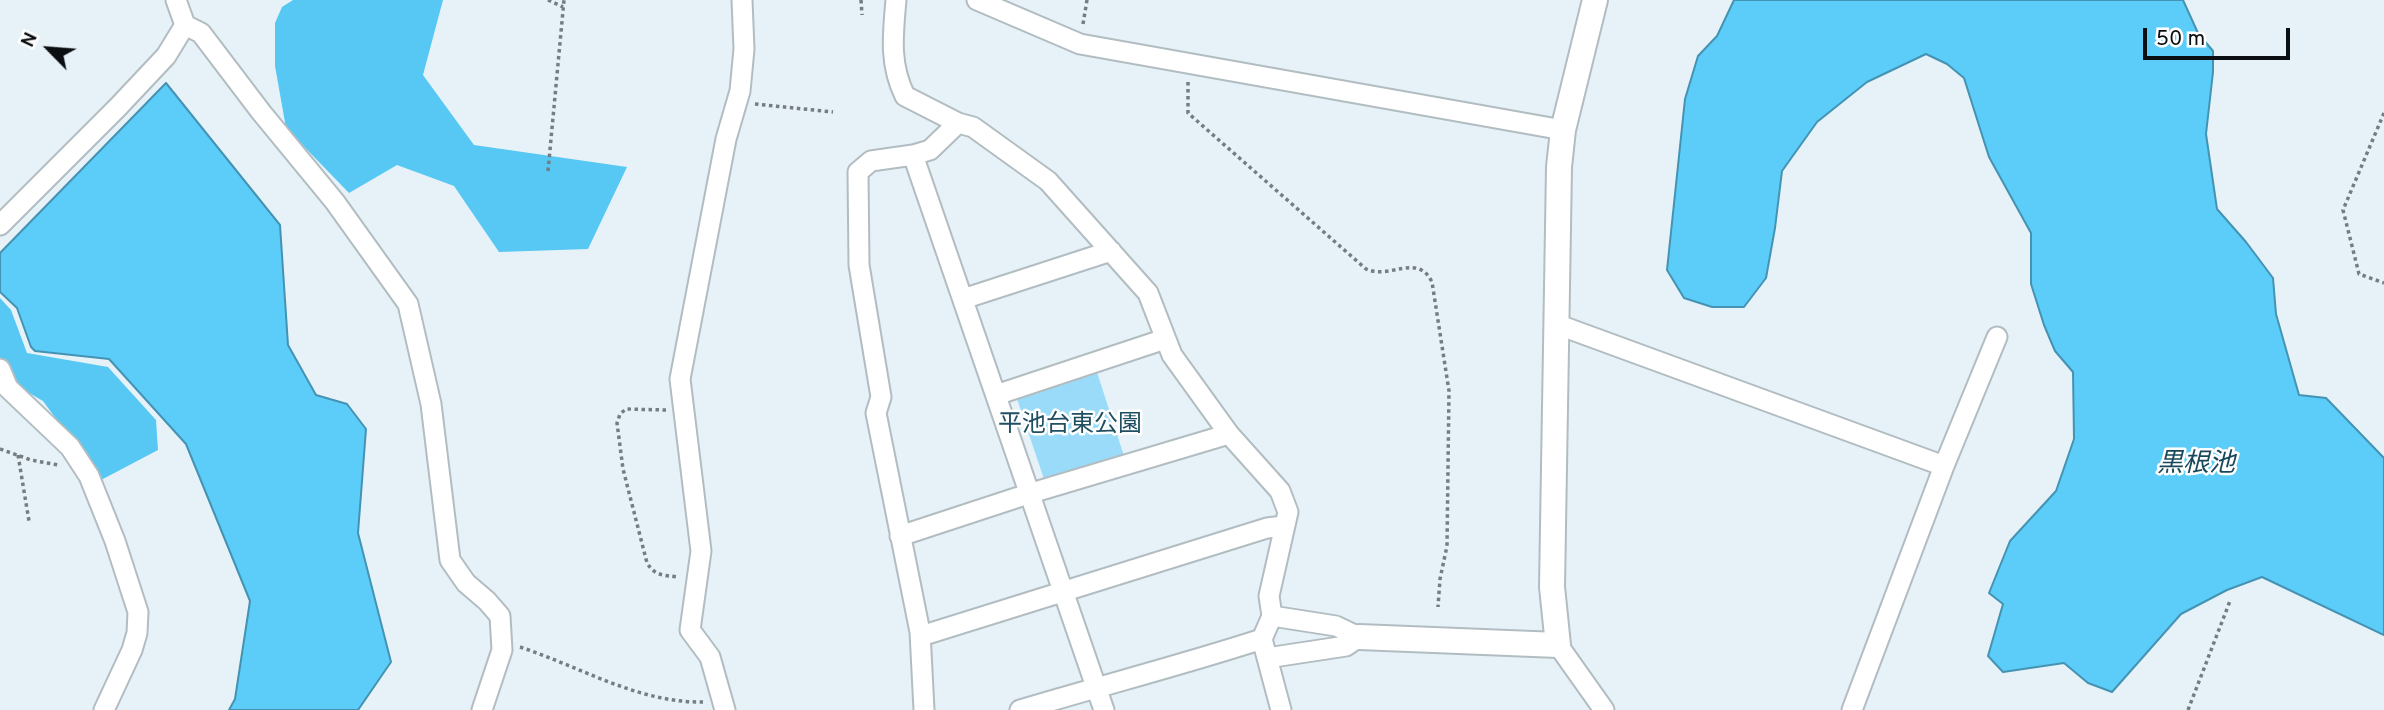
<!DOCTYPE html>
<meta charset="utf-8">
<style>
body{margin:0}
#map{position:relative;width:2384px;height:710px;overflow:hidden;background:#e7f2f8;font-family:Overpass,sans-serif}
canvas{display:block}
.north{position:absolute;left:14px;top:14px;width:70px;height:70px;-webkit-text-stroke:5px #fff;paint-order:stroke;rotate:295deg;font-size:19px;font-weight:700;line-height:28px;text-align:center;color:#0b0f11}
.north::after{content:'';display:block;margin:auto;width:24px;height:32px;background:#0b0f11;clip-path:polygon(50% 0,100% 100%,50% 72%,0 100%)}
.scale{position:absolute;left:2143px;top:28px;width:147px;height:32px;box-sizing:border-box;border:4px solid #0b0f11;border-top:0;padding-left:9px;font-size:21px;line-height:24px;white-space:nowrap;color:#0b0f11;-webkit-text-stroke:5px #fff;paint-order:stroke}
</style>
<div id="map">
<canvas width="2384" height="710"></canvas>
<div class="north">N</div>
<div class="scale">50 m</div>
</div>
<script>
const ctx = document.querySelector('canvas').getContext('2d');
ctx.lineJoin = 'round';
function fillPath(path, color) { ctx.fillStyle = color; ctx.fill(path, 'evenodd'); }
function strokePath(path, color, width, dash) { ctx.strokeStyle = color; ctx.lineWidth = width; ctx.lineCap = dash ? 'butt' : 'round'; ctx.setLineDash(dash || []); ctx.stroke(path); }
function label(font, color, halo, rows, align = 'center') {
  ctx.font = font + ' Overpass,"Noto Sans JP",sans-serif'; ctx.lineWidth = 5; ctx.setLineDash([]); ctx.textBaseline = 'middle'; ctx.strokeStyle = halo; ctx.fillStyle = color; for (const [text, x, y, turn = 0] of rows) {
    ctx.save(); ctx.translate(x, y); ctx.rotate((+turn || 0) * Math.PI / 180); ctx.textAlign = isNaN(turn) ? turn : align; if (halo) ctx.strokeText(text, 0, 0); ctx.fillText(text, 0, 0); ctx.restore();
  }
}
const green = new Path2D(`
 M1096 369 1124 456 1045 482 1016 396Z`);
const forest = new Path2D(`
 M293 0H443L423 75 474 145 627 167 588 249 499 252 454 186 397 165 349 193 286 128 275 66V23L282 7Z
 M0 298 11 310 27 353 108 367 156 420 158 450 101 480 43 401 0 376Z`);
const water = new Path2D(`
 M1734 0H2183L2198 33 2213 51V72L2206 134 2217 209 2246 242 2273 278 2276 314 2299 395 2326 398 2384 458V635L2262 577 2227 590 2181 614 2112 692 2088 683 2064 663 2003 672 1988 656 2003 604 1989 593 2010 541 2056 491 2074 439 2073 372 2055 351 2044 325 2031 284V233L1989 157 1964 78 1947 64 1926 54 1867 82 1817 122 1782 171 1775 228 1766 278 1744 307H1712L1684 298 1667 270 1685 99 1698 56 1717 36Z
 M166 83 280 225 288 345 316 395 347 404 366 429 358 533 391 662 358 710H229L235 699 250 601 186 444 109 359 35 351 31 347 17 308 0 292V253Z`);
const path = new Path2D(`
 M548 0 563 7
 M861 0 862 15
 M1083 24 1087 0
 M1188 82V113L1366 269C1391 280 1417 252 1432 282L1449 391 1447 546 1440 579 1438 607
 M755 104 833 112
 M2384 113 2343 210 2359 274 2384 283
 M548 171 564 0
 M666 410 626 409 620 414 617 423 623 469 647 563C655 576 663 575 678 577
 M0 449 31 460 58 465
 M18 455 29 521
 M520 647C581 667 638 703 703 702
 M2188 710 2230 601`);
const minor = new Path2D(`
 M176 0 185 25 201 33 261 112 335 202 408 304 431 404 450 560 466 583 487 601 500 616 502 650 482 710
 M896 0C893 34 889 64 905 96L958 123 973 127 1048 181 1148 293 1172 355 1229 434 1280 491 1288 512 1269 596 1272 616 1262 639 1281 710
 M977 0 1080 44 1563 130
 M913 155 1104 710
 M0 225 118 107 166 56 185 25
 M963 299 1111 251
 M1556 324 1944 466
 M0 369 8 388 70 447 89 476 115 541 138 612 137 633 132 650 104 710
 M996 395 1165 339
 M900 536 1028 494 1229 434
 M921 636 1267 528 1284 526
 M1558 645 1604 710
 M1267 658 1346 646 1359 637 1336 626 1272 616
 M725 710 710 657 690 630 701 551 680 379 726 139 740 91 744 49 742 0
 M924 710 920 632 876 413 881 397 859 265 858 172 871 161 913 155 930 150 958 123
 M1020 710C1100 686 1182 665 1262 639
 M1852 710 1944 466 1997 337`);
const tertiary = new Path2D(`
 M1359 637 1558 645 1552 587 1559 167 1563 130 1595 0`);
const parkNames = [
 ["平池台東公園",1070,426]
];
const waterNames = [
 ["黒根池",2196,466]
];
fillPath(green, '#99dbf8');
fillPath(forest, '#57c7f4');
fillPath(water, '#5cccf9');
strokePath(water, '#4493b3', 2);
strokePath(minor, '#b2bdc2', 23);
strokePath(tertiary, '#b2bdc2', 28);
strokePath(path, '#757d81', 3.5, [3.5, 3.5]);
strokePath(minor, '#fff', 19);
strokePath(tertiary, '#fff', 24);
label('24px', '#204f62', '#fff', parkNames);
label('italic 26px', '#18485b', '#fff', waterNames);
</script>
